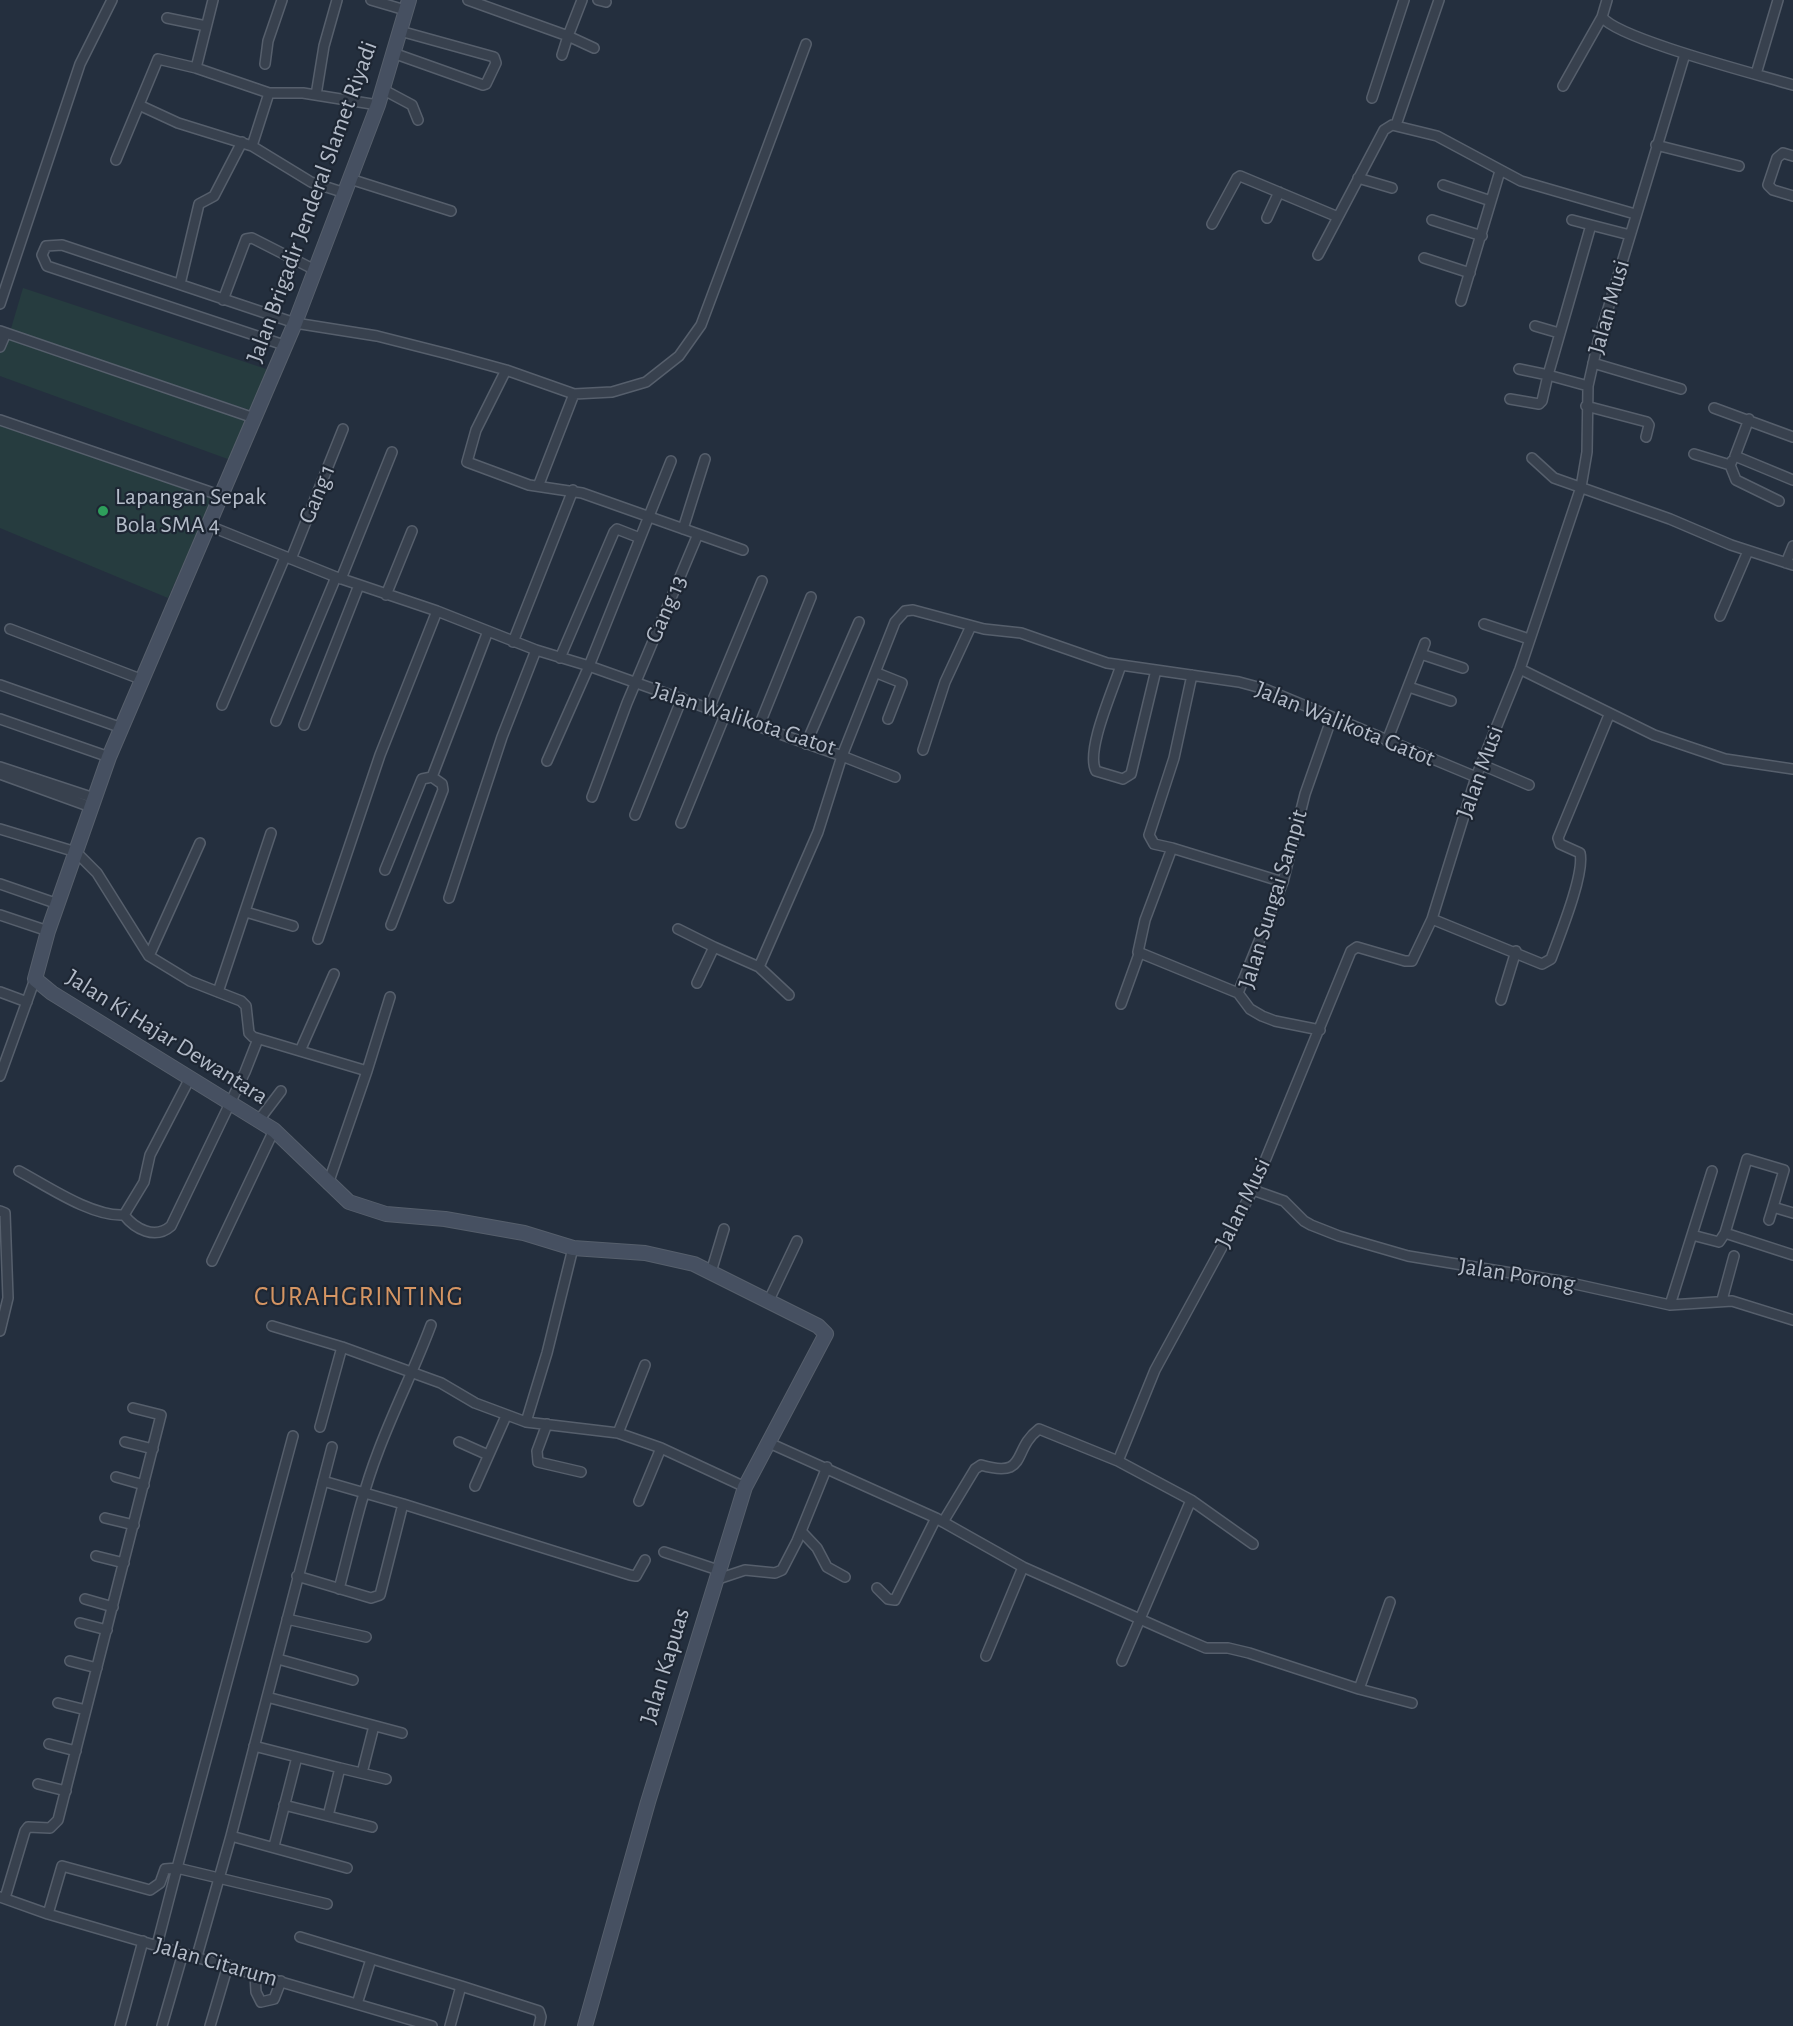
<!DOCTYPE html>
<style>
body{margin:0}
canvas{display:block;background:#242f3e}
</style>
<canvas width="1793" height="2026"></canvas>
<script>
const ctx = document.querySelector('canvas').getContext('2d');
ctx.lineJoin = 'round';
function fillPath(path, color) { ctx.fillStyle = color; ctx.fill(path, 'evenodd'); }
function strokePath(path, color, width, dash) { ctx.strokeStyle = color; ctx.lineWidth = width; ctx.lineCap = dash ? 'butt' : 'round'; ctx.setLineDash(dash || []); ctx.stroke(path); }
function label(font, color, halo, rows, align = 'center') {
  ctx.font = font + ' "Alegreya Sans",sans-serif'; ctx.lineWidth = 4.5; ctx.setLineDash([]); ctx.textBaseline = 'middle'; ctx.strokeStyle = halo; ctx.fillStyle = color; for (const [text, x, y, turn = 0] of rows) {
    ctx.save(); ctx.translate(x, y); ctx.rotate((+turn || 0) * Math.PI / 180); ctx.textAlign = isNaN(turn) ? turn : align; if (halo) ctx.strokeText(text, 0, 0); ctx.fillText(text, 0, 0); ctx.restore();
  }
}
const green = new Path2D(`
 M23 288 269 370 253 411 10 332Z
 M6 337 252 421 236 462 0 376V353Z
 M0 424 214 495 168 598 0 528Z`);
const street = new Path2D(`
 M371 0 405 10
 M468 0 568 36 582 0
 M598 0 606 2
 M1607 0 1602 17C1618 39 1760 75 1793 85
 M167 18 206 26
 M393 53 483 85 486 84 496 63 494 57 400 31
 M562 55 568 36 594 48
 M265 64 268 41 282 0
 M196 68 213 0
 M1756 74 1778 0
 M1563 86 1602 17
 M382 89 412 105 418 120
 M316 95 324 46 337 0
 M1372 98 1404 0
 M139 105 178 123 252 146 311 182 345 193
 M1396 125 1439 0
 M1656 145 1739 166
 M252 146 269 93
 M1793 156 1783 153 1777 158 1768 185 1773 190 1793 196
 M116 160 158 59 196 68 269 93H303L378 105
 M1358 178 1392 188
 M350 179 451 211
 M1443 185 1491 201
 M1267 218 1279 192
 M1432 220 1482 236
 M1572 220 1591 225
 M1212 224 1237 178 1240 176 1338 217
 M1318 255 1384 130 1392 125 1437 136 1521 181 1635 214
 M1424 258 1470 273
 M180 284 199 204 214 196 242 142
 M223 300 246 239 252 238 315 270
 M1461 301 1500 171
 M0 304 80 64 112 0
 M1535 326 1559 333
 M0 331 254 418
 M284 345 47 266 42 255 46 246 62 245 295 323 377 336 448 354 506 370 574 394 612 392 646 382 679 356 701 325 806 44
 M0 347 6 333
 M1593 363 1681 389
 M506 370 476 430 467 462 529 485 582 493 743 550
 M1588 386 1548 375 1591 225 1630 235
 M1510 399 1539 404 1542 401 1548 375 1519 369
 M1586 406 1647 422 1649 425 1646 437
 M1714 408 1793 437
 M1749 419 1735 456 1793 480
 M0 420 222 496
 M1694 454 1730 465 1732 461
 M1532 458 1554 478 1670 519 1731 545 1793 565
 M1730 465 1736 480 1779 501
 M539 484 574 394
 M207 525 336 577 437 611 536 650 589 666 842 756 895 622 905 611 913 610 984 629 1021 633 1107 663 1239 682 1265 689 1476 777
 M683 529 705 459
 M291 559 343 429
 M1786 563 1793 546
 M341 579 392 452
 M386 595 412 531
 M1720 616 1748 551
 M1484 624 1529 639
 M10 629 143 680
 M513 642 573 490
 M1421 654 1463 668
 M560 658 614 532 617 529 640 538
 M1121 665C1114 688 1085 751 1096 771L1123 779 1131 774 1156 670
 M1520 669 1654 735 1725 759 1793 769
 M877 673 902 683 888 719
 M0 685 122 728
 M1409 687 1451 701
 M222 705 285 557
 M709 709 762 581
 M0 719 109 757
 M276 721 336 577
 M304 725 359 585
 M759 726 811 597
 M1387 741 1425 643
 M806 744 859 622
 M923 750 945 682 971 626
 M547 761 589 666 671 461
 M1480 764 1529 785
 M0 767 94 798
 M0 774 91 807
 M592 797 627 703 698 534
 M635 815 682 698
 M681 823 725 715
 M0 829 76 852 97 873 149 956 190 981 241 1001 246 1006 249 1033 253 1037 367 1071 328 1184
 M1172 848 1154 844 1149 835 1174 758 1192 675
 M385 870 422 779 432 777 488 631
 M1283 882 1172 848 1145 920 1138 952 1238 993 1250 1009 1262 1016 1275 1021 1320 1030
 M0 884 58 904
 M449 898 502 737 536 650
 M246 912 293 926
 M0 915 48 931
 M1432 919 1542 964 1551 959C1559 937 1585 874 1580 853L1560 844 1558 838 1609 715
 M391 925 443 790 442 784 432 777
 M678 929 714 947
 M318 939 380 755 437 611
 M149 956 200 843
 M759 967 789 995
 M697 983 714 947 759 967 818 832 842 756 895 777
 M0 992 27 1002
 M218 992 271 833
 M1238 993 1283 882 1305 794 1332 717
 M1501 1000 1516 951
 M1121 1004 1139 954
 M300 1051 334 974
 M367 1071 390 997
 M0 1076 35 979
 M259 1120 281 1091
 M19 1171C47 1186 92 1217 124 1215L144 1182 150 1155 190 1078
 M1253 1190 1284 1201 1304 1221 1311 1225 1339 1236 1408 1256 1566 1282 1670 1305 1732 1301 1793 1320
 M0 1211 5 1213 8 1298 0 1331
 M124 1215C135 1229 155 1240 171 1226L245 1072 258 1039
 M1769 1220 1773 1207 1793 1213
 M1725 1233 1747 1159 1784 1170 1773 1207
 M1692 1235 1719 1242 1725 1233 1793 1255
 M212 1261 274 1130
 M711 1272 724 1229
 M769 1300 797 1241
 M1722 1300 1734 1256
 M1670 1305 1712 1171
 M272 1326 342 1347 441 1383 475 1403 526 1422 618 1433 661 1448 745 1487
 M526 1422 547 1353 573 1248
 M547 1424 537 1451 538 1462 581 1472
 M320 1427 342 1347
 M618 1433 645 1365
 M125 1442 153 1449
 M459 1442 488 1455
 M767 1442 936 1518 1023 1567 1178 1636 1206 1648H1228L1249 1653 1359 1689 1390 1602
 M1118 1461 1191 1500 1253 1544
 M116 1477 144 1485
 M475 1486 506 1416
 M639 1501 661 1448
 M403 1504 630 1575 636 1576 645 1560
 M105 1518 134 1525
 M943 1522 975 1469 981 1465C1029 1479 1011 1450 1039 1429L1118 1461 1155 1370 1253 1190 1351 951 1357 947 1405 961H1412L1432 919 1476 777 1520 669 1581 487 1587 452 1588 386 1598 342 1685 54
 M801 1531 817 1548 827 1567 845 1577
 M664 1552 718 1570
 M96 1556 124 1563
 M297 1576 371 1598 380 1595 403 1504 323 1481
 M715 1580 745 1570 775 1573 782 1570 797 1541 827 1467
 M877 1588 888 1599 895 1600 936 1518
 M339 1589C351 1543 361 1496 378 1452 394 1409 415 1368 431 1325
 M85 1599 113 1607
 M287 1619 366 1637
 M80 1623 107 1630
 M986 1656 1023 1567
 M278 1659 353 1680
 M70 1661 97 1668
 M1122 1661 1191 1500
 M1359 1689 1412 1703
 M267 1697 402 1733
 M58 1703 86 1710
 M49 1744 76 1751
 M254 1746 340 1768 328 1816 284 1805
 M340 1768 386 1779
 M362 1773 374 1726
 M38 1784 66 1791
 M328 1816 372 1827
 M231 1836 347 1868
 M274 1846 297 1757
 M0 1897 48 1914 432 2026
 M5 1898 25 1831 28 1827 50 1828 58 1820 161 1415 133 1408
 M48 1914 62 1866 150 1890 160 1883 165 1869 177 1868 293 1436
 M300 1937 461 1986 450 2026
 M157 1945 177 1868 327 1904
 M197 1956 231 1836 332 1447
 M255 1974 256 1992 261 2002 274 1999 281 1981
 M461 1986 539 2011 541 2017 539 2026
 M357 2004 371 1959
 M120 2026 143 1941
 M162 2026 183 1953
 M210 2026 228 1965`);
const secondary = new Path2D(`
 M409 0 378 105 295 323 109 757 48 931 35 979 52 993 274 1130 349 1202 386 1214 445 1219 524 1233 573 1248 645 1253 694 1264 818 1326 826 1334 745 1487 648 1802 585 2026`);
const markers = [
 [103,511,6,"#2e9e5b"]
];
const streetNames = [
 ["Jalan Brigadir Jenderal Slamet Riyadi",312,202,-70],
 ["Jalan Musi",1609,307,-74],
 ["Gang 1",317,494,-68],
 ["Gang 13",666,609,-67],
 ["Jalan Walikota Gatot",744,719,18],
 ["Jalan Walikota Gatot",1345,724,22],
 ["Jalan Musi",1480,772,-70],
 ["Jalan Sungai Sampit",1273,899,-73],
 ["Jalan Ki Hajar Dewantara",167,1037,32],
 ["Jalan Musi",1243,1203,-64],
 ["Jalan Porong",1517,1275,9],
 ["Jalan Kapuas",665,1666,-73],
 ["Jalan Citarum",216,1962,16]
];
const poiNames = [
 ["Lapangan Sepak",115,497],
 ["Bola SMA 4",115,525]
];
const quarterNames = [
 ["CURAHGRINTING",359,1297]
];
fillPath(green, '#263c3f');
strokePath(street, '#565f6c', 12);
strokePath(secondary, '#565f6c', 16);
strokePath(street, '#38414e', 9);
strokePath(secondary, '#465061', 14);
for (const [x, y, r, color] of markers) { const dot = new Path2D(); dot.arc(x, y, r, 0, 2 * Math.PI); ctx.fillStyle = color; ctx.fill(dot); strokePath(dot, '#1d2633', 2); }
label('24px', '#b4bcc9', '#1d2633', streetNames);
label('24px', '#b4bcc9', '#1d2633', poiNames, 'left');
ctx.letterSpacing = '1.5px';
label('27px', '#d59563', '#1d2633', quarterNames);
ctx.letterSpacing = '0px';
</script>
